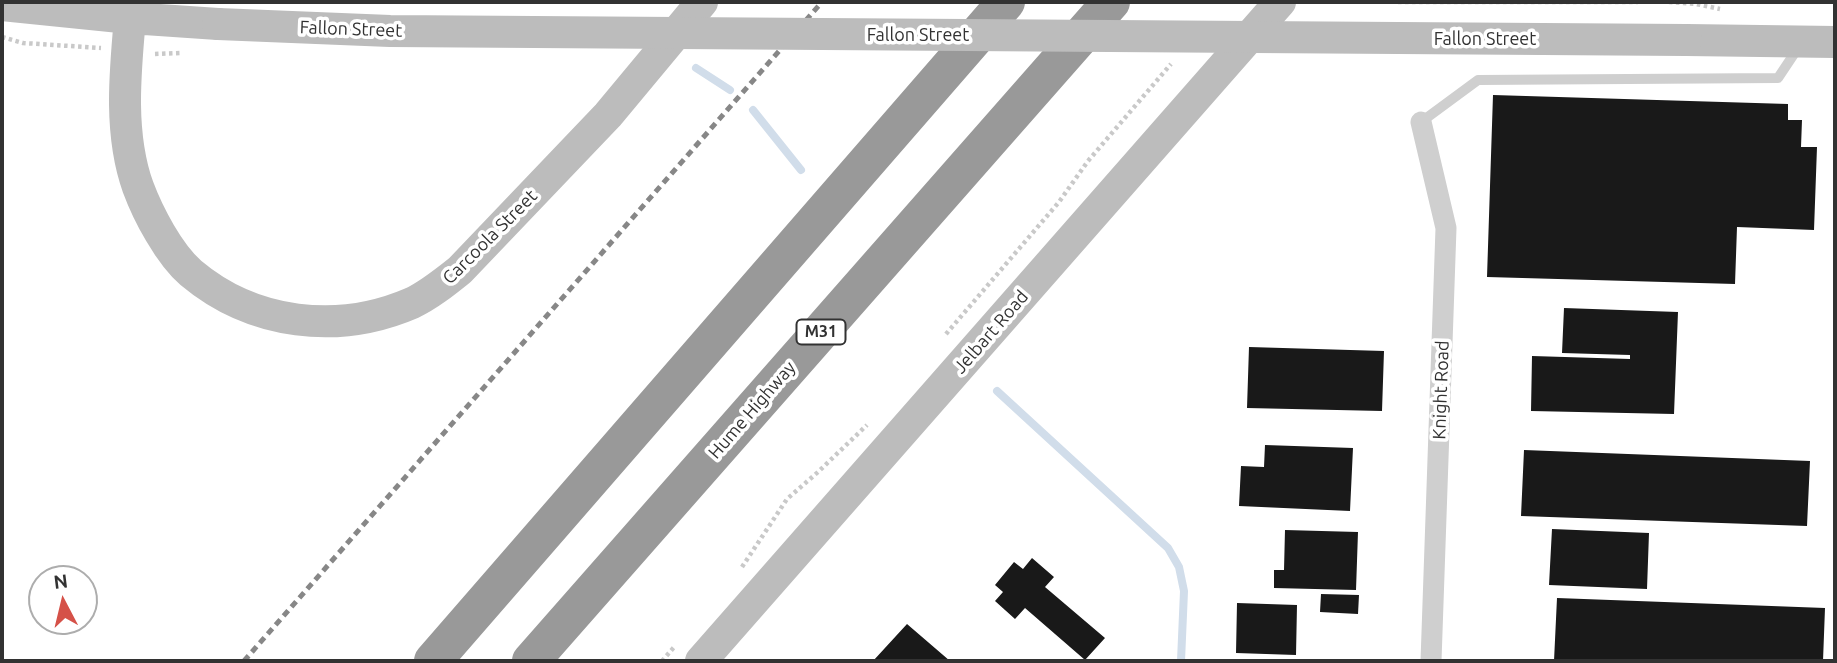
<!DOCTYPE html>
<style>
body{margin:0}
#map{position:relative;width:1837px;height:663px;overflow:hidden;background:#fff;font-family:Ubuntu,sans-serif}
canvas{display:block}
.frame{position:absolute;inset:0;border:4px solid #323232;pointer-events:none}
.north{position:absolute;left:28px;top:565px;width:70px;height:70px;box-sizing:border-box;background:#fff;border:2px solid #adadad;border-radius:50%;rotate:353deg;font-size:19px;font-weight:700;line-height:28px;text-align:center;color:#323232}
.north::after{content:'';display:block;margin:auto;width:24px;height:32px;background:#d55148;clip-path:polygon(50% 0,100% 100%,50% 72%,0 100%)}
</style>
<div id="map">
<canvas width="1837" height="663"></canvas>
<div class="frame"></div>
<div class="north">N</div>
</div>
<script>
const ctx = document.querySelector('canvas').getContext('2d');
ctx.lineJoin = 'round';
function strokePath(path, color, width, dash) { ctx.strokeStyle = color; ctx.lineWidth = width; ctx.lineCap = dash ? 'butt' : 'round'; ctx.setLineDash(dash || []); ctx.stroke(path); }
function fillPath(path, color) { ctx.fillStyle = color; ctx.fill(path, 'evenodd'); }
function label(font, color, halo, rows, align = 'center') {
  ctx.font = font + ' Ubuntu,sans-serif'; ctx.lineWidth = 7; ctx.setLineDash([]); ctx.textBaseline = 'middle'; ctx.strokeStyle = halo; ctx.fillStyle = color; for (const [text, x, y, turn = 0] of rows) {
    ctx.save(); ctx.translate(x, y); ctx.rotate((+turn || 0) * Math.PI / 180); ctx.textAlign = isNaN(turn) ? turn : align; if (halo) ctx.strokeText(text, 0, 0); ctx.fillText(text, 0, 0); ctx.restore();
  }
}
const stream = new Path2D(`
 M696 68 730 90
 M753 110 801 170
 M997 391 1168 548 1179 567 1184 591 1181 661`);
const building = new Path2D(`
 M1493 95 1788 104V120H1802L1801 147H1817L1814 230 1737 227 1735 284 1487 277Z
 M1564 308 1678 312 1674 414 1531 411 1532 356 1630 359V355L1562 353Z
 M1249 347 1384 351 1382 411 1247 408Z
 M1265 445 1353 448 1350 511 1239 506 1241 466 1264 467Z
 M1524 450 1810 461 1807 526 1521 516Z
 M1552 529 1649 533 1647 589 1549 585Z
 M1285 530 1358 532 1356 590 1274 588V570H1284Z
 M1032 558 1054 577 1045 587 1105 638 1085 660 1025 608 1015 619 995 601 1003 592 995 585 1014 562 1023 569Z
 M1321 594 1359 595 1358 614 1320 612Z
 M1557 598 1825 608 1823 661H1554Z
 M1237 603 1297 605 1296 655 1236 653Z
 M907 624 950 661H873Z`);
const path = new Path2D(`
 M1398 2H1638
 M1669 2 1696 4 1720 9
 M2 37 23 43 101 48
 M155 54 181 53
 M946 334 1059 202 1088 161 1171 64
 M742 567 787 499 818 472 867 425
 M662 661 675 646`);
const lane = new Path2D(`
 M1421 122 1478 80 1778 78 1800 45`);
const street = new Path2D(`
 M1421 122 1446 228 1431 661`);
const secondary = new Path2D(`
 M2 5 130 18 218 24
 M130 18C125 73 119 134 138 187 148 214 169 254 191 273 253 325 338 335 412 303 429 295 445 282 460 270L608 115 702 2
 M1686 40 1835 42
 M701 661 1280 2`);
const highway = new Path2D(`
 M433 661 1006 2
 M531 661 1111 2`);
const rail = new Path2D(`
 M244 661 822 2`);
const secondaryBridge = new Path2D(`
 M218 24 390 31 1686 40`);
const shields = [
 [821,332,49]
];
const shieldNames = [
 ["M31",821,332]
];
const streetNames = [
 ["Fallon Street",351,29,2],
 ["Fallon Street",918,35],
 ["Fallon Street",1485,39],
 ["Carcoola Street",490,237,-45],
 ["Jelbart Road",991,332,-49],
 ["Knight Road",1441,390,-88],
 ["Hume Highway",752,410,-49]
];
strokePath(stream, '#d1ddea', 8);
fillPath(building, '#191919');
strokePath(path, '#c9c9c9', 4.5, [3.5, 3.5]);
strokePath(lane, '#cfcfcf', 10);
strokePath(street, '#cfcfcf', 21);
strokePath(secondary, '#bcbcbc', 32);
strokePath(highway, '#999', 38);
strokePath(rail, '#878787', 5, [7, 5]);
strokePath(secondaryBridge, '#bcbcbc', 32);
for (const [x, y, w] of shields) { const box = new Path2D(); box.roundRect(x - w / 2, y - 12.5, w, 25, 5); ctx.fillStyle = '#fff'; ctx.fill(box); strokePath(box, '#323232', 2); }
label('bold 16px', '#323232', null, shieldNames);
label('18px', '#323232', '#fff', streetNames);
</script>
